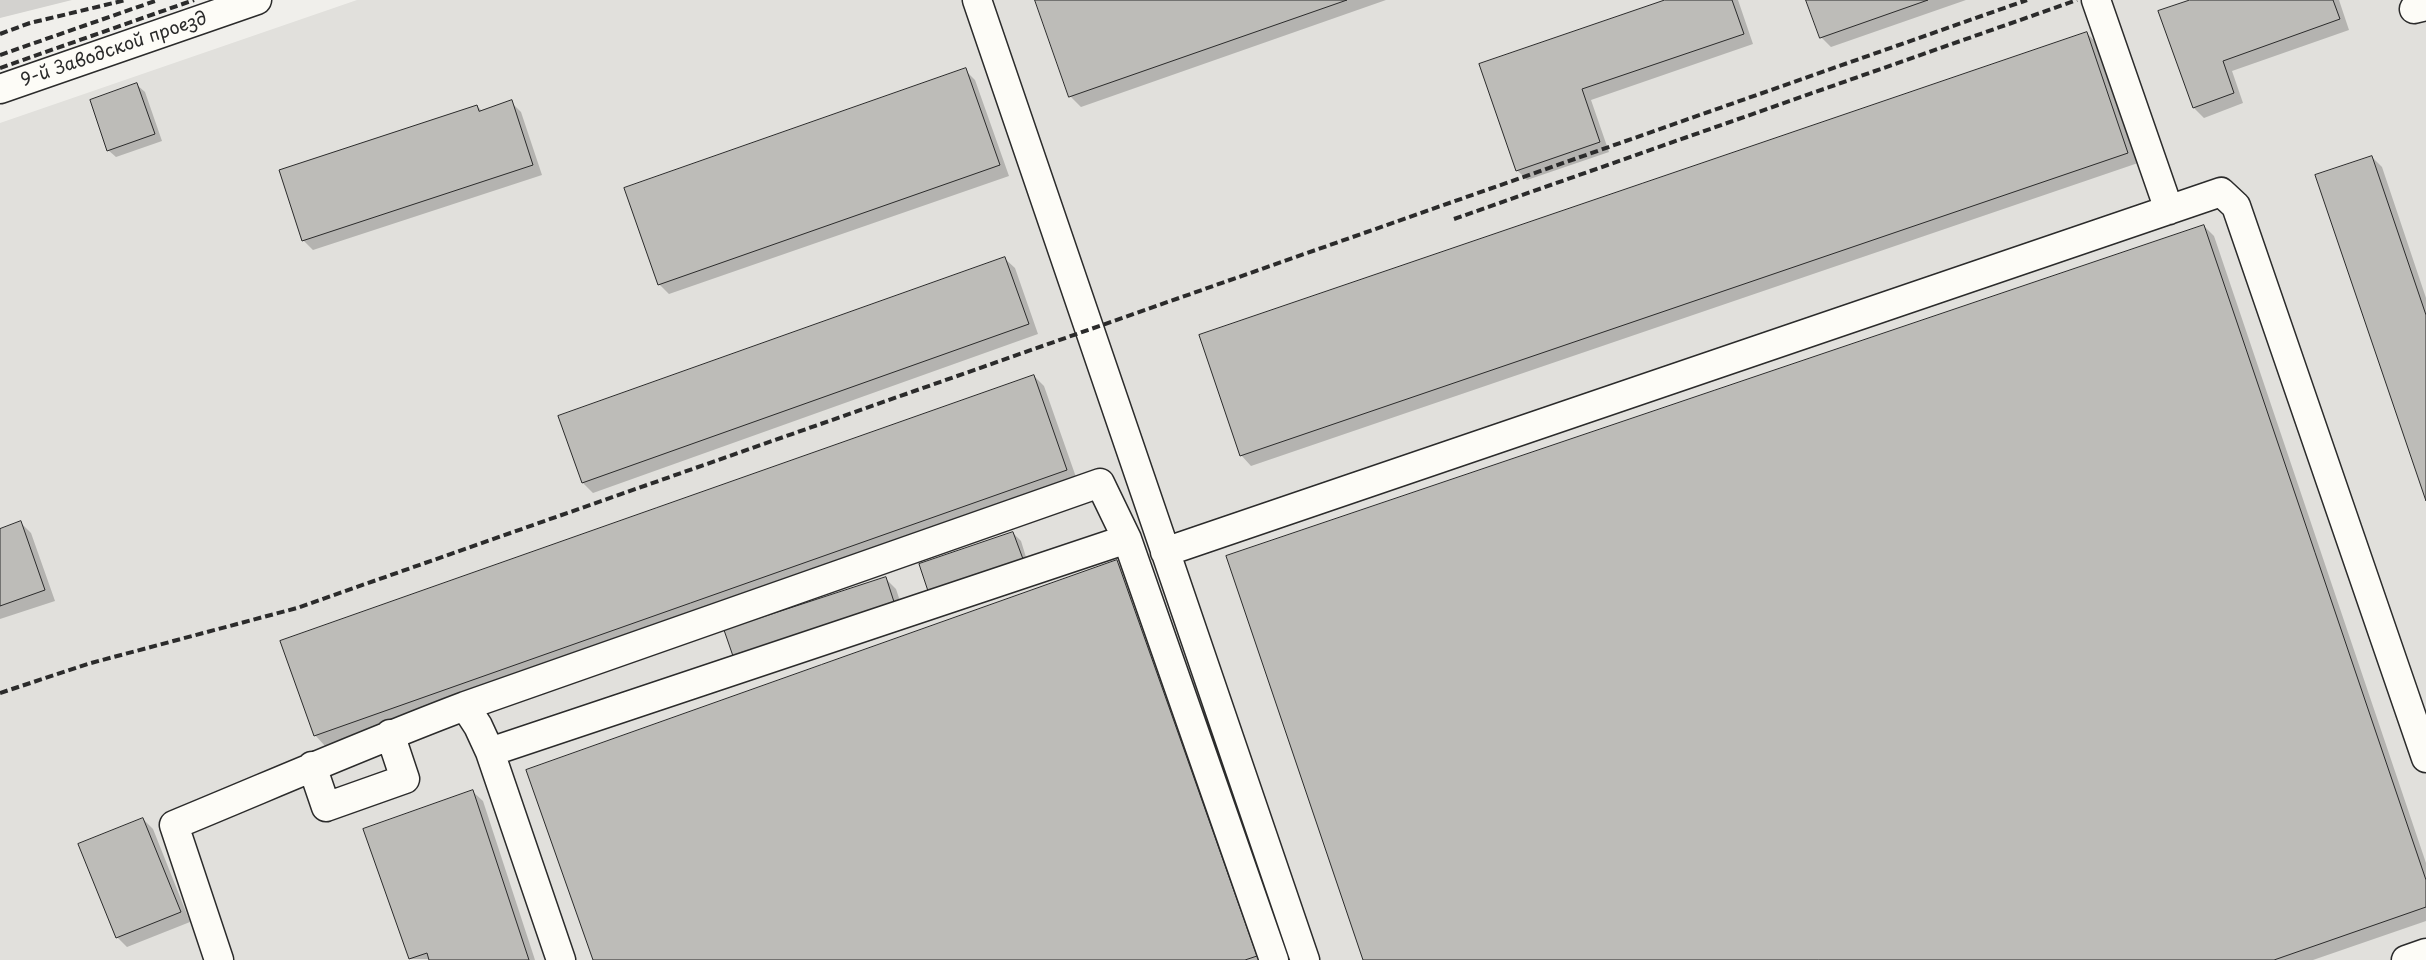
<!DOCTYPE html>
<meta charset="utf-8">
<style>
body{margin:0}
canvas{display:block;background:#f0efeb}
</style>
<canvas width="2426" height="960"></canvas>
<script>
const ctx = document.querySelector('canvas').getContext('2d');
ctx.lineJoin = 'round';
function fillPath(path, color) { ctx.fillStyle = color; ctx.fill(path, 'evenodd'); }
function strokePath(path, color, width, dash) { ctx.strokeStyle = color; ctx.lineWidth = width; ctx.lineCap = dash ? 'butt' : 'round'; ctx.setLineDash(dash || []); ctx.stroke(path); }
function label(font, color, halo, rows, align = 'center') {
  ctx.font = font + ' "Playpen Sans",sans-serif'; ctx.lineWidth = 5; ctx.setLineDash([]); ctx.textBaseline = 'middle'; ctx.strokeStyle = halo; ctx.fillStyle = color; for (const [text, x, y, turn = 0] of rows) {
    ctx.save(); ctx.translate(x, y); ctx.rotate((+turn || 0) * Math.PI / 180); ctx.textAlign = isNaN(turn) ? turn : align; if (halo) ctx.strokeText(text, 0, 0); ctx.fillText(text, 0, 0); ctx.restore();
  }
}
const built = new Path2D(`
 M357 0H2426V315L2372 156 2315 175 2426 501V960H0V123Z`);
const green = new Path2D(`
 M0 0H72L0 18Z`);
const shadow = new Path2D(`
 M1037 0H1386L1081 107 1071 97Z
 M1669 0H1738L1753 44 1591 100 1609 152 1527 180 1517 170 1481 65Z
 M1808 0H1966L1831 47 1821 37Z
 M2193 0H2339L2349 30 2232 71 2243 103 2204 118 2194 108Z
 M2087 33 2097 44 2138 163 1251 466 1241 455Z
 M965 70 975 80 1009 176 669 294 659 284Z
 M137 85 145 92 162 141 116 157 108 150Z
 M511 102 521 112 542 175 313 250 303 240 477 106 482 111Z
 M2372 157 2382 167 2426 298V497Z
 M2204 226 2214 236 2426 863V921L2313 960H1364Z
 M1004 258 1015 268 1038 334 593 493 583 483 560 417Z
 M1034 376 1044 386 1077 480 325 746 315 735Z
 M21 523 31 533 55 601 0 619V530Z
 M1013 533 1021 541 1029 567 937 598 929 591Z
 M1116 562 1127 572 1264 960H595Z
 M886 579 896 589 905 616 745 668Z
 M472 791 483 801 535 960 410 959Z
 M143 819 153 829 190 922 127 947 117 937Z`);
const building = new Path2D(`
 M1035 0H1347L1069 97Z
 M1665 0H1732L1744 34 1582 89 1600 142 1516 171 1479 64Z
 M1806 0H1928L1820 38Z
 M2190 0H2333L2340 19 2223 61 2234 93 2193 108 2158 11Z
 M2087 32 2128 153 1240 456 1199 335Z
 M966 68 1000 165 658 285 624 188Z
 M137 83 155 134 107 151 90 100Z
 M512 100 533 165 302 241 279 170 477 105 479 111Z
 M2372 156 2426 315V501L2315 175Z
 M2204 225 2426 880V907L2274 960H1363L1226 556Z
 M1005 257 1029 324 582 483 558 416Z
 M1034 375 1067 470 314 736 280 641Z
 M21 521 45 590 0 606V529Z
 M1013 532 1023 559 928 591 919 564Z
 M1117 560 1257 956 1245 960H593L526 770Z
 M886 577 895 605 734 659 724 630Z
 M473 790 529 960H429L427 953 409 959 363 829Z
 M143 818 181 912 116 938 78 844Z`);
const minor = new Path2D(`
 M977 0 1305 960
 M2096 0 2169 210
 M2414 9 2426 6
 M0 89 257 0
 M1165 552 2221 192 2236 206 2426 758
 M465 706 1100 483 1127 539 1274 960
 M490 752 1127 539
 M312 766 326 807 405 779 390 734
 M219 960 174 825C271 785 367 743 465 706L478 726 490 752 561 960
 M2406 960 2426 953`);
const rail = new Path2D(`
 M0 34 30 23 126 0
 M0 55 158 0
 M0 68 194 0
 M1454 219 2077 0
 M0 693 91 663 297 608 2027 0`);
const streetNames = [
 ["9-й Заводской проезд",114,50,-19]
];
fillPath(built, '#e1e0dc');
fillPath(green, '#d3d2cf');
fillPath(shadow, '#0003');
fillPath(building, '#bdbcb8');
strokePath(building, '#2b2b2b', 1);
strokePath(minor, '#2b2b2b', 31);
strokePath(minor, '#fdfcf7', 28);
strokePath(rail, '#2b2b2b', 4, [8, 4]);
label('18px', '#2b2b2b', '#fdfcf7', streetNames);
</script>
